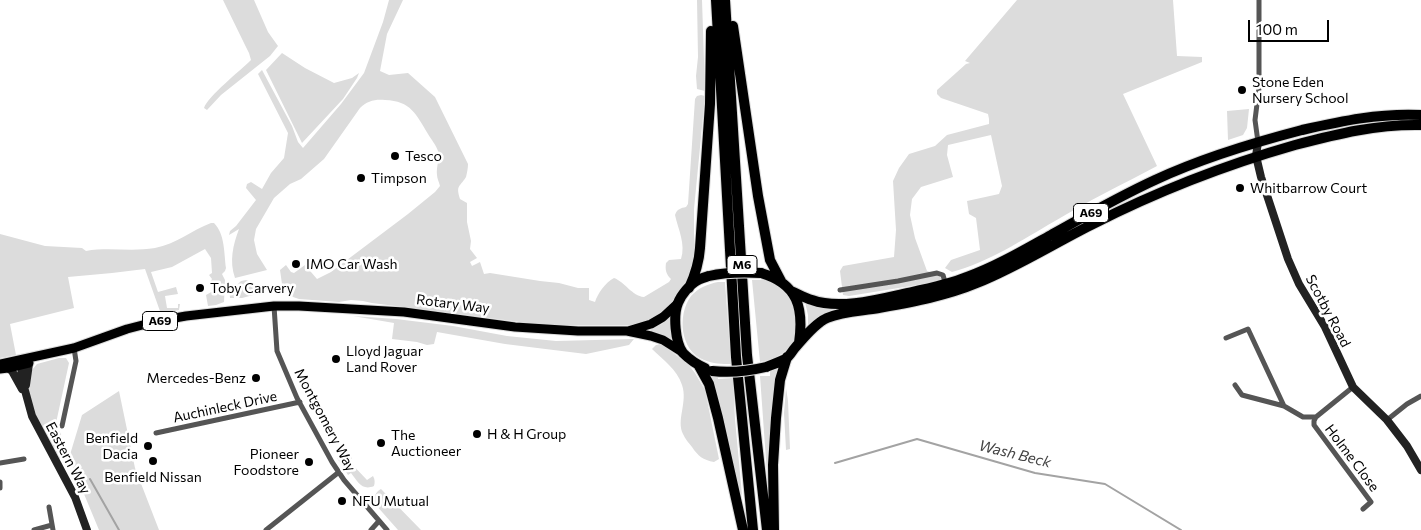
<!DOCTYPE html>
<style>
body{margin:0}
#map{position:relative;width:1421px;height:530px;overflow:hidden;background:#fff;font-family:Commissioner,sans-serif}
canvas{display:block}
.scale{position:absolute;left:1248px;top:20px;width:81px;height:22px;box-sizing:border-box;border:2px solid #000;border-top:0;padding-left:6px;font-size:15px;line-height:18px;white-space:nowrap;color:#000;-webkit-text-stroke:4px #fff;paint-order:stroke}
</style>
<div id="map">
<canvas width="1421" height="530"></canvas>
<div class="scale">100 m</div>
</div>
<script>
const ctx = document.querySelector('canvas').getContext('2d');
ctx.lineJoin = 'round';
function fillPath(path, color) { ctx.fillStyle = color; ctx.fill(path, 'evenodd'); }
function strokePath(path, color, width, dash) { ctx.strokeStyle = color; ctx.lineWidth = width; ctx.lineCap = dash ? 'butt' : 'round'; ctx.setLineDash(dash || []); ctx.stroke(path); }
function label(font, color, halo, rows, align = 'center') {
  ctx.font = font + ' Commissioner,sans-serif'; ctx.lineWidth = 5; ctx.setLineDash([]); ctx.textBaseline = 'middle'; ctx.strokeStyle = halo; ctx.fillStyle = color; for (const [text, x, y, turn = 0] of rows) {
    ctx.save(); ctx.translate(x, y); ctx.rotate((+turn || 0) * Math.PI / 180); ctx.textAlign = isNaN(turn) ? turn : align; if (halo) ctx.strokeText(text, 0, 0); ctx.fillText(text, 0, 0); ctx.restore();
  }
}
const green = new Path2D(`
 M223 0H254L268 32 278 46 270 56 221 95 207 110 204 108C208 96 240 71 251 60L249 53 244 43Z
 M389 0H403L387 34 380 71 389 75 408 73 435 97 468 164C468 168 467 173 466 177 459 188 456 185 460 199L467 203V222L471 241 470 249 477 258 470 262 472 266 480 262 484 274 490 273 540 281 559 283 578 288H589V300L595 302C598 293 605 283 614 278 625 282 632 296 644 297L669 282 671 279C666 274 665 270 666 263L669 260 681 259C686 244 678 229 675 215 677 209 681 208 686 207L688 204 695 99 697 96 701 95 705 96 694 209V243L697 250 695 271 675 301 661 316 640 325H558L536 324 372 303 363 301 351 300 339 302 299 299 293 297 288 293 282 284 280 270 286 265 291 272 294 273 305 265 317 279 331 272 408 214 435 192 440 186C439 182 437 178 437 175 436 167 440 159 438 151 436 145 431 139 428 134 416 114 411 101 385 100 375 99 367 101 360 108L324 159 301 179 290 184 274 198 256 229 254 240 257 254 267 270 235 278C229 261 233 245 239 229L229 235 230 231 236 226 256 200 246 188 247 184 251 182 262 189 271 173 284 158 288 133 258 74 262 70 292 126 298 142 303 148 341 104 364 73 383 22Z
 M697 0H702L705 91 697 89 696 76 698 57Z
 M1017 0H1173L1177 56 1202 57V62L1123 94 1157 166C1123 184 1088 201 1055 221 1022 240 989 262 952 272L945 268 951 260 980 250 976 218 969 214 967 201 999 194 1002 186 991 135 948 145 947 155 953 177 921 187 912 199 910 215 915 238 927 271 940 275 942 281 849 296 843 295 840 271 843 266 894 257 896 230 893 181 899 168 909 154 935 146 947 135 989 124V119L988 114 941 98 937 94V90L966 64 970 63 965 61Z
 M282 53 305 68 334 83 352 78 359 73 357 78 343 99 302 143 266 70Z
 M1249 109 1247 128 1243 135 1228 140 1227 111Z
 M211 223H214C225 234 224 253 226 268L225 271 222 274 225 280 224 302 216 305 208 306 206 295 215 290 211 281 212 279 209 275 212 273 211 258 205 249 172 267 151 272 158 292 176 287 178 294 165 296 167 308H178V304H180L179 310 161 314 145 269 112 273 68 277 74 308 10 324 16 355 0 358V234L45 246 82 248 86 251C108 247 132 252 155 248 176 244 192 230 211 223Z
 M246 280 256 284 257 294 242 298H230L229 288 236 286 241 281Z
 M752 280H769L794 296 797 337C785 353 780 358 760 362Z
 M718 282H725L731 364C722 364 713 364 704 360 680 351 677 315 691 296 698 288 708 284 718 282Z
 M805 302 831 306 833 312 808 329V315Z
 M672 314 675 343 661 334 651 331V328L662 324Z
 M353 316 396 319 453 326 507 336 556 341 634 339 629 345 586 354 505 344 437 332 434 344 427 345 417 342 392 339 394 323Z
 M661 344 688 364 695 373 705 390 719 459 714 462C703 460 698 456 692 447 689 443 685 439 683 434 676 420 688 402 682 385 677 369 663 360 652 349L656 345Z
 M59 358H66L69 363 56 423 58 429 61 434 60 460 34 412 27 385 32 370 37 364Z
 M781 367 770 498 767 474 760 376H770V371Z
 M707 373 718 376V379L733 378 735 419 742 495 740 493 719 409Z
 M786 388 788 401 790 449 786 450 784 413Z
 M119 391 135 468 159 530H99L69 458 82 415Z
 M345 447 352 458 349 461 367 480 373 476C375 479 375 483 374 486 362 491 358 482 351 473L348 475 337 458V452Z
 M381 489 421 530H398L375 504C374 497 375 492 381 489Z`);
const stream = new Path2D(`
 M835 463 917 439 1035 473 1105 484 1181 530
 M90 479 119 530`);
const street = new Path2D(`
 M1258 142 1255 120 1259 88V0
 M840 290 898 281 937 273 943 275 946 286
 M274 306 277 351 297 398 332 462 344 480 387 530
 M1226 338 1248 329 1284 406 1303 417H1316L1353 387
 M1235 385 1242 395 1284 406
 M1316 417 1314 421V425L1371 502 1363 509
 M1387 420 1407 404 1421 396
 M62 426 76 361 74 348
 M156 433 300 402
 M0 463 24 459
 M0 482V488
 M49 507 53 530
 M34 530 52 525
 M266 530 339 472
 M371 530 379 521`);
const secondary = new Path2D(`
 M1258 142 1256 156 1261 177 1288 259 1299 284 1325 327 1353 387 1387 420 1407 446 1421 470
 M23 359 21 376 32 416 75 497 87 530
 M25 361 29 364 26 385
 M8 368 12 371 22 389`);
const primary = new Path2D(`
 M628 331 651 324 663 317 677 304
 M0 364 74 348 127 329 158 321 186 316 274 306H299L404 312 515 327 578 331H627L651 336 663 340 682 352
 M0 369 8 368 29 363`);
const highway = new Path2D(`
 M716 0 736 357 753 530
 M725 0 747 355 767 530
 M733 26 758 196 770 260 781 281
 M761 273C798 284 804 308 799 343
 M689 288C695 275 699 263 700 248L710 104 711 31
 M791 291C798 294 805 298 812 300 837 309 872 301 898 295 921 290 945 286 967 277 997 266 1024 250 1051 235 1085 216 1120 196 1155 180 1202 158 1252 143 1302 130 1342 121 1379 113 1421 115
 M699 366 709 384 718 418 743 530
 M766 367C773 364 781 362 787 358 789 356 792 352 794 349 803 339 814 324 827 318 843 311 862 311 879 308 912 302 946 296 977 283 1017 267 1053 244 1091 225 1156 192 1225 165 1295 145 1337 134 1377 124 1421 125
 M705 368C698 365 689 359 683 353 675 342 673 315 678 303 681 295 690 284 698 280 701 278 706 277 709 276
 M774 530 773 465 776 418 780 380 787 357`);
const highwayBridge = new Path2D(`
 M709 276C726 272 744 272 761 273
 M712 371C730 373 749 371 766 367`);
const markers = [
 [1242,90,5,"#000"],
 [395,156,5,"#000"],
 [361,178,5,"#000"],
 [1240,188,5,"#000"],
 [296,264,5,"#000"],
 [200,288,5,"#000"],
 [336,359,5,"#000"],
 [256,378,5,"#000"],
 [477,434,5,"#000"],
 [381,443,5,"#000"],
 [148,446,5,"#000"],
 [153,461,5,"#000"],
 [309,462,5,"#000"],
 [342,501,5,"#000"]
];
const shields = [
 [1091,213,35],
 [742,265,30],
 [160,321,35]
];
const shieldNames = [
 ["A69",1091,213],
 ["M6",742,265],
 ["A69",160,321]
];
const poiNames = [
 ["Stone Eden",1252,82],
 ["Nursery School",1252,98],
 ["Tesco",405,156],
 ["Timpson",371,178],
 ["Whitbarrow Court",1250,188],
 ["IMO Car Wash",306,264],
 ["Toby Carvery",210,288],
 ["Lloyd Jaguar",346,351],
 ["Land Rover",346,367],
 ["Mercedes-Benz",246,378,"right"],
 ["H & H Group",487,434],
 ["The",391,435],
 ["Auctioneer",391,451],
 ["Benfield",138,438,"right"],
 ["Dacia",138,454,"right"],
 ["Pioneer",299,454,"right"],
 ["Foodstore",299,470,"right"],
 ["Benfield Nissan",153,477,"center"],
 ["NFU Mutual",352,501]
];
const streetNames = [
 ["Rotary Way",453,304,7],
 ["Scotby Road",1328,311,62],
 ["Auchinleck Drive",225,407,-12],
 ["Montgomery Way",325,420,62],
 ["Eastern Way",68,458,62],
 ["Holme Close",1352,458,53]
];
const waterNames = [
 ["Wash Beck",1015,454,14]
];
fillPath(green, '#dcdcdc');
strokePath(stream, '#a3a3a3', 2);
strokePath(primary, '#dbdbdb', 11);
strokePath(highway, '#dbdbdb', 12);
strokePath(street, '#555', 5);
strokePath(secondary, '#222', 8);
strokePath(primary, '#000', 9);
strokePath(highway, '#000', 10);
strokePath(highwayBridge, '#dbdbdb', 12, []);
strokePath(highwayBridge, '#000', 10);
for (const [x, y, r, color] of markers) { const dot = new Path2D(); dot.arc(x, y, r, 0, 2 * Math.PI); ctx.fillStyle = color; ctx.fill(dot); strokePath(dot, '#fff', 2); }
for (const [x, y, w] of shields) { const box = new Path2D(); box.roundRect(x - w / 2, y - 9.5, w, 19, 4); ctx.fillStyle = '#fff'; ctx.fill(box); strokePath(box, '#000', 1); }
label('bold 12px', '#000', null, shieldNames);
label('14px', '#000', '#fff', poiNames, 'left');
label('14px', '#000', '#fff', streetNames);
label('italic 15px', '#444', '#fff', waterNames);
</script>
